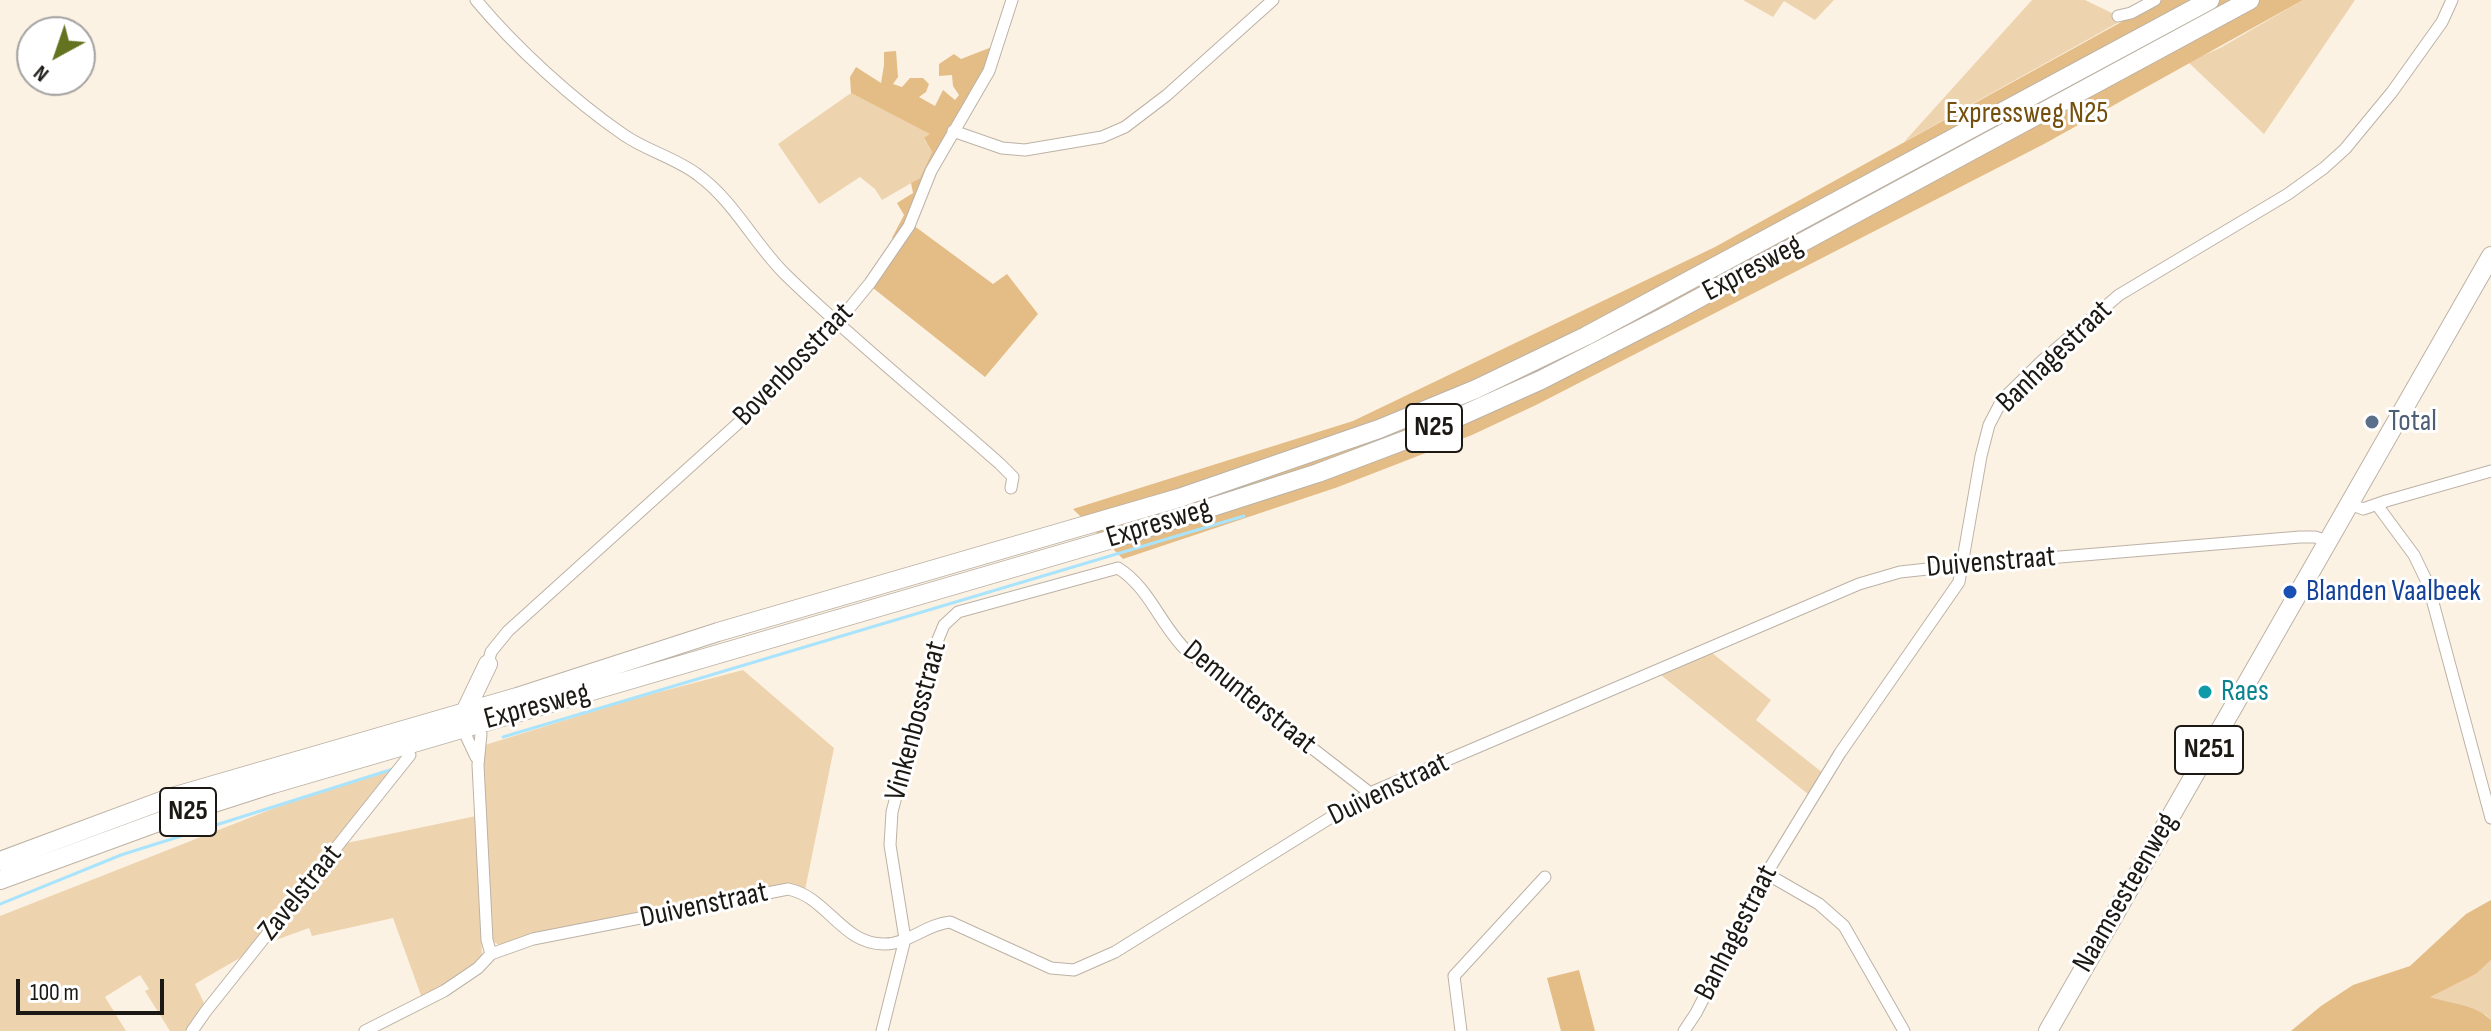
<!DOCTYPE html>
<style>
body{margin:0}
#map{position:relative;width:2491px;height:1031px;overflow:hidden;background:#fcf2e4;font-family:"Sofia Sans Condensed",sans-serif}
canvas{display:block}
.north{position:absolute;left:16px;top:16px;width:80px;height:80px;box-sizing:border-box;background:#fff;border:2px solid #a4a3a1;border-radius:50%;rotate:220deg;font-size:22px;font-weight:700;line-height:32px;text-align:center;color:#1c1813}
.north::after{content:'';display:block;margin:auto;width:28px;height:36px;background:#63731f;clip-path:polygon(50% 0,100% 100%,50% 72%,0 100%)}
.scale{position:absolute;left:16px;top:979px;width:148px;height:36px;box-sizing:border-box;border:4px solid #1c1813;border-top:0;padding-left:10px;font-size:24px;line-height:28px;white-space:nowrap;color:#1c1813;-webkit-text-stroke:6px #fff;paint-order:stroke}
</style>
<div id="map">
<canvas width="2491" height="1031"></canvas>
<div class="north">N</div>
<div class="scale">100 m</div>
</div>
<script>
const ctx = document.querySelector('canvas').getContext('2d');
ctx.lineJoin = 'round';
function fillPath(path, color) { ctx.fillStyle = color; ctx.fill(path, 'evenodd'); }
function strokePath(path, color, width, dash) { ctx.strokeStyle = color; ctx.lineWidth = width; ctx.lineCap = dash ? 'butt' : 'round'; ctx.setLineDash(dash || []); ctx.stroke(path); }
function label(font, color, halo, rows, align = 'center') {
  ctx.font = font + ' "Sofia Sans Condensed",sans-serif'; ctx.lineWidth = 6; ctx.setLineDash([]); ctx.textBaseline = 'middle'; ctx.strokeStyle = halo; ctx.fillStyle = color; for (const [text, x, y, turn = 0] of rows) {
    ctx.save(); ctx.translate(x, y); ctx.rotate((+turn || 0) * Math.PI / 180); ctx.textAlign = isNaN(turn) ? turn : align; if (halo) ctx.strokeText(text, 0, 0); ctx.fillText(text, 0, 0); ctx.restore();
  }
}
const green = new Path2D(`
 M1743 0H1834L1815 20 1784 1 1773 17Z
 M2032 0H2085L2118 16 2121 21 1904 142Z
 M2303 0H2355L2264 134 2188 62 2220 48Z
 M851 93 931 134 924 139 932 152 920 178 882 200 875 189 860 177 819 204 778 144Z
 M1712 653 1771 700 1756 720 1823 773 1809 795 1661 675Z
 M743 670 834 748 805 890 501 946 492 941 483 760 485 745 633 699Z
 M393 770 342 844 476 816 482 955 480 961 423 1001 393 918 312 936 309 928 262 945 195 984 204 1003 185 1031H170L145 991 149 989 140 975 105 997 126 1031H0V916L282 805Z
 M2491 960V1020L2486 1015 2429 997 2476 974Z`);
const forest = new Path2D(`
 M2161 0H2303L2044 144 1536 405 1472 435 1338 487 1123 559 1073 509 1353 421 1715 247Z
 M997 45 931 171 913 225 993 284 1007 274 1038 314 985 377 873 288 897 243 892 238 904 215 897 203 913 193 911 183 920 178 932 152 924 138 930 134 851 93 850 77 856 67 881 83 884 65V52L896 51 898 77 893 84 902 87 910 78H923L929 84 926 92 919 97 935 106 943 90 955 100 959 95 953 86 952 75 939 76V64L954 54 961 59Z
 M2491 900V960L2476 974 2430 997C2450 1004 2475 1004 2491 1020V1031H2291L2321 1006 2353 985 2410 966 2466 914Z
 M1579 970 1595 1031H1561L1547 978Z`);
const stream = new Path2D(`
 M503 737 1244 516
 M0 904 121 855 393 769`);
const minor = new Path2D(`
 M476 0C515 47 573 100 624 135 647 151 676 158 698 175 734 201 755 245 786 275 854 341 929 401 1000 464L1013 477 1011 488
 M2118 16 2131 13 2155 0
 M953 131 1002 148 1025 150 1102 137 1125 127 1167 95 1273 0
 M2350 504 2363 509 2386 501 2491 471
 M2377 505 2414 555 2428 584 2491 818
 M488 664 491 652 508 631 756 407 838 322 870 283 909 226 931 171 989 71 1012 0
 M481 734 478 765 487 940 491 954
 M467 738 476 757
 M1767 874 1819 904 1844 926 1904 1031
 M192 1031 206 1011 410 755
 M365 1031 444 991 478 968 491 954 533 939 788 889C828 897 842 945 885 944 908 944 927 924 950 922L1051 968 1074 970 1115 952 1370 793 1859 584 1900 572 1964 565 2300 537H2315L2329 541
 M882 1031 905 939 890 845 892 812 934 649 944 625 958 612 1118 568C1150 588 1161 627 1188 652L1370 793
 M1461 1031 1454 976 1545 877
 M1684 1031 1696 1013 1771 866 1840 753 1959 582 1981 456 1989 425 2002 400 2043 360 2119 295 2288 194 2324 168 2345 149 2392 92 2442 22 2452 0`);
const primary = new Path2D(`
 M2048 1031 2491 256`);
const trunk = new Path2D(`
 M465 712 488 664
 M0 861 172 797 517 697 718 632 1179 498 1379 429 1476 389 1586 336 2210 0
 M0 880 183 813 273 784 1119 537 1318 473 1416 436 1541 380 1664 317 2250 0`);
const markers = [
 [2372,422,8,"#5c6f8a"],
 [2290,592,8,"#1a4fb4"],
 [2205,692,8,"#0f9aa8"]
];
const shields = [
 [1434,428,56],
 [2209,750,68],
 [188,812,56]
];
const shieldNames = [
 ["N25",1434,428],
 ["N251",2209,750],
 ["N25",188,812]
];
const parkNames = [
 ["Expressweg N25",2027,114]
];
const streetNames = [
 ["Expresweg",1753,269,-28],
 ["Banhagestraat",2055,357,-44],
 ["Bovenbosstraat",794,365,-46],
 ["Expresweg",1159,524,-17],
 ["Duivenstraat",1991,563,-5],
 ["Demunterstraat",1249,698,39],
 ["Expresweg",537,707,-15],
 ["Vinkenbosstraat",917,721,-75],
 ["Duivenstraat",1389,790,-26],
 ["Zavelstraat",301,893,-51],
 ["Naamsesteenweg",2126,893,-60],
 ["Duivenstraat",704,906,-12],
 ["Banhagestraat",1737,933,-63]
];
const serviceNames = [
 ["Total",2388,422]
];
const transitNames = [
 ["Blanden Vaalbeek",2306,592]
];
const cultureNames = [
 ["Raes",2221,692]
];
fillPath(green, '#eed3af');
fillPath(forest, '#e4bc85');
strokePath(stream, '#aae4fc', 3);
strokePath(minor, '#bcb2a5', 13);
strokePath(primary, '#bcb2a5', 20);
strokePath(trunk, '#bcb2a5', 20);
strokePath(minor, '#fff', 11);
strokePath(primary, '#fff', 18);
strokePath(trunk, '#fff', 18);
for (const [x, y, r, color] of markers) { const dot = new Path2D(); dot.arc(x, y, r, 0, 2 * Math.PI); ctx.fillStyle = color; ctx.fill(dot); strokePath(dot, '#fff', 3); }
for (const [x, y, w] of shields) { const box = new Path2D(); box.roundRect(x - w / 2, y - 24, w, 48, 6); ctx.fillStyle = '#fff'; ctx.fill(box); strokePath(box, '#1c1813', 2); }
label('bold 28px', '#1c1813', null, shieldNames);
label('30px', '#754f0c', '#fff', parkNames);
label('30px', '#1c1813', '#fff', streetNames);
label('30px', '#4e5e75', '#fff', serviceNames, 'left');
label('30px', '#164399', '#fff', transitNames, 'left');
label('30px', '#0d838f', '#fff', cultureNames, 'left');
</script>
